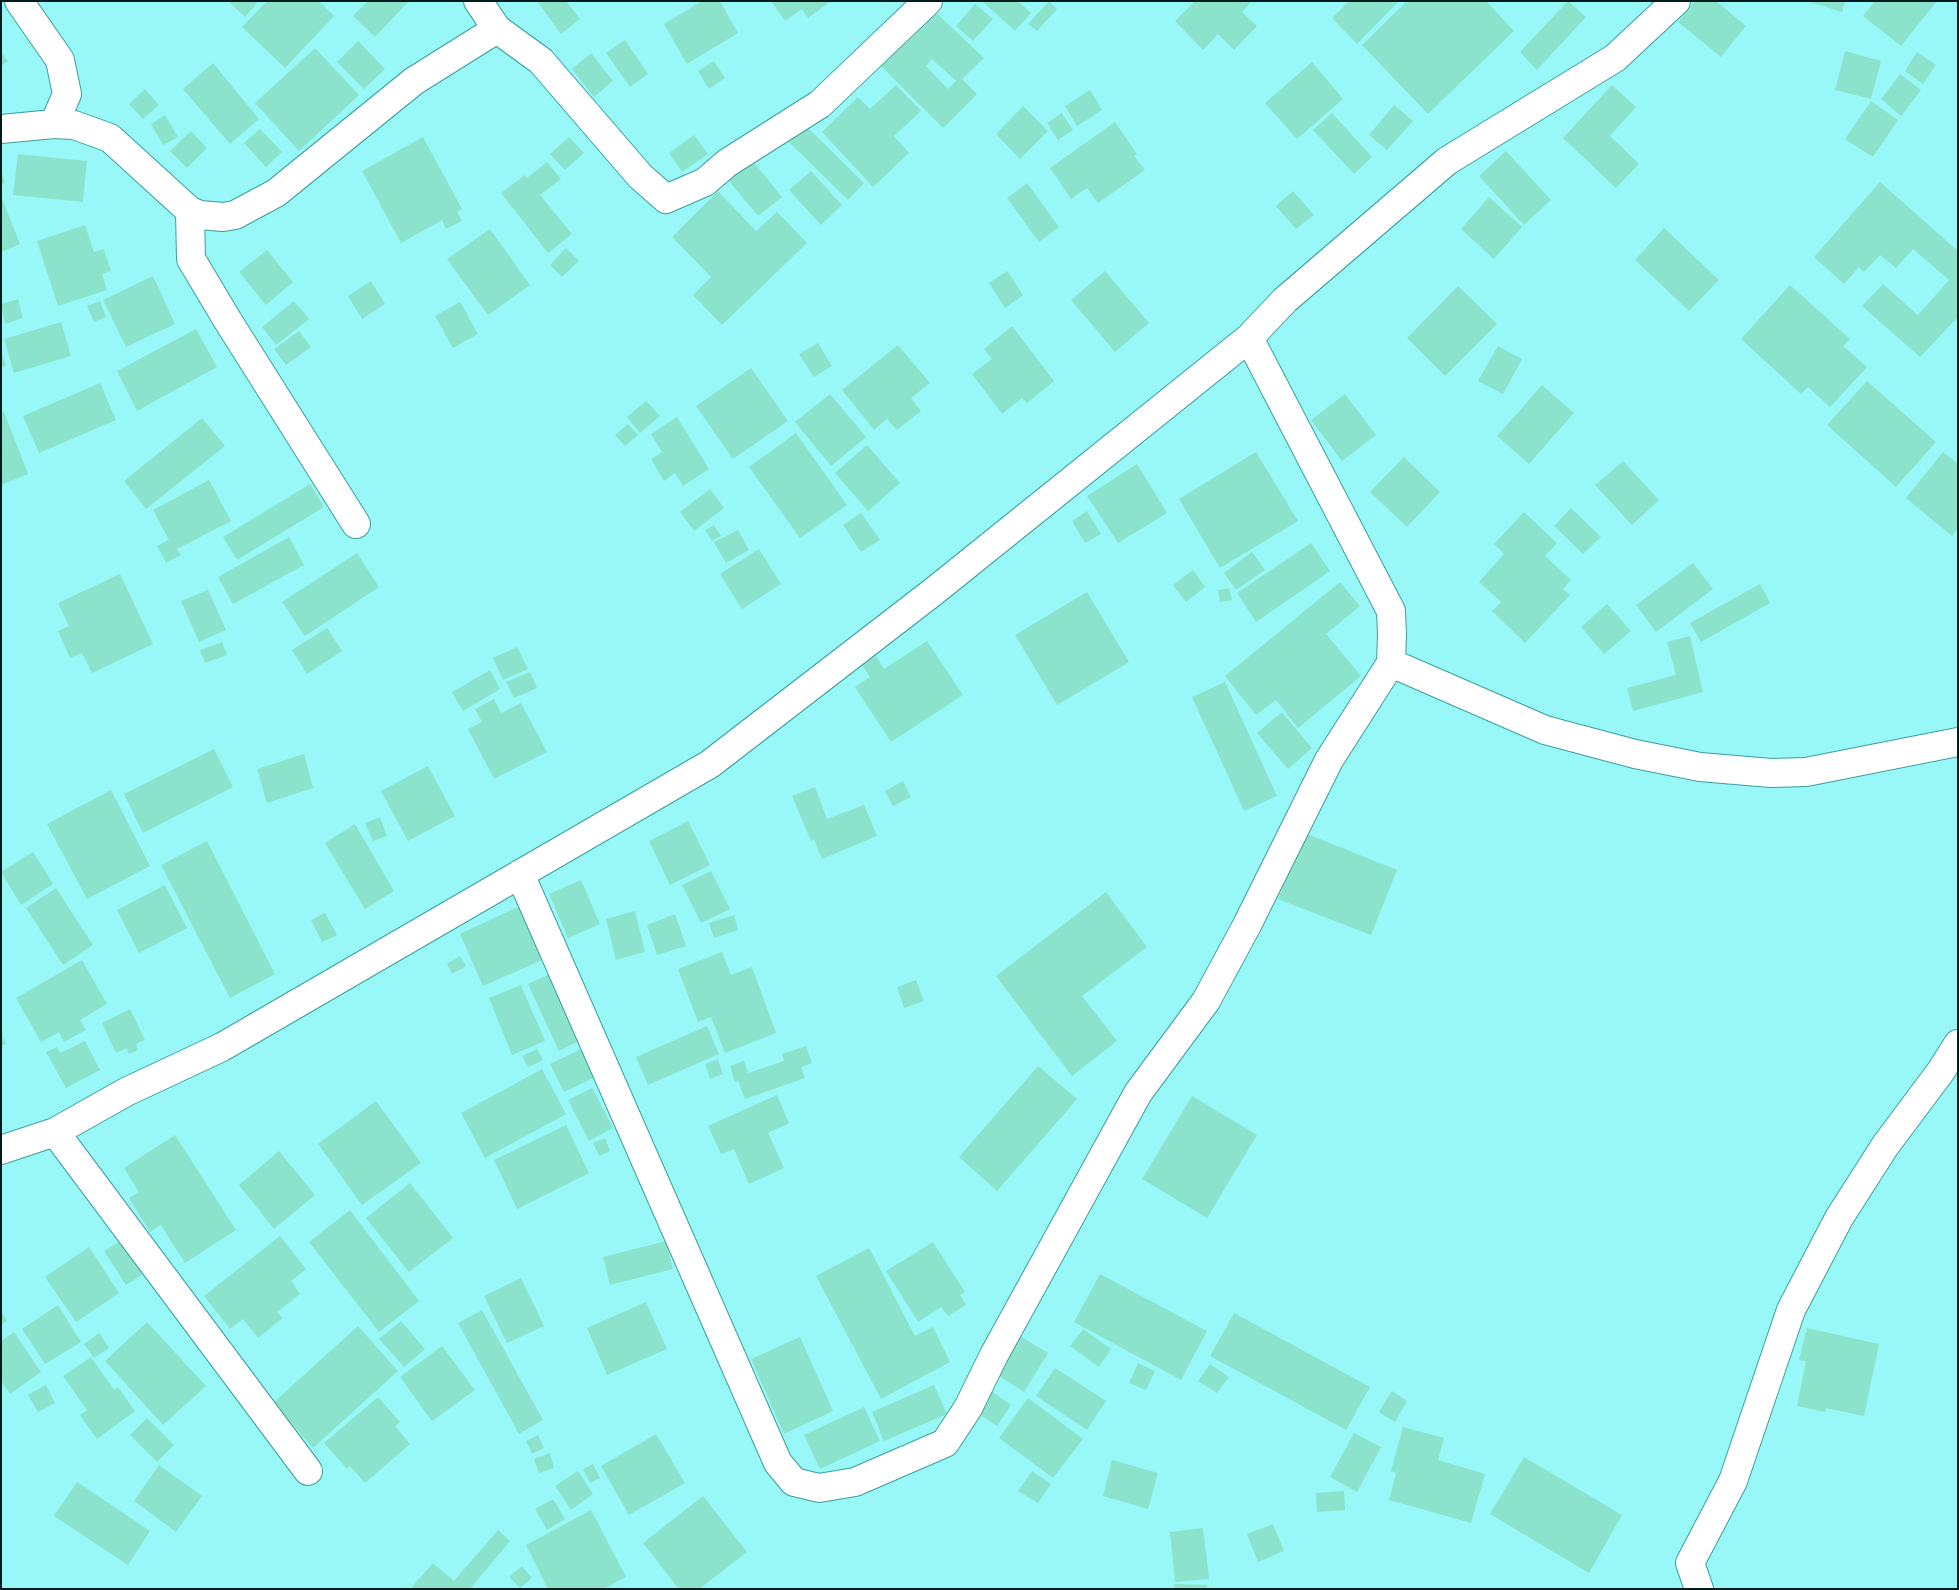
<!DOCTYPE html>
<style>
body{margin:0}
#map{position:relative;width:1959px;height:1590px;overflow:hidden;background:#98f8f7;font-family:"Roboto Condensed",sans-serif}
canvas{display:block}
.frame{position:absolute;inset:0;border:2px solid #001b1b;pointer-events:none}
</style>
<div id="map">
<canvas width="1959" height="1590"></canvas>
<div class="frame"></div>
</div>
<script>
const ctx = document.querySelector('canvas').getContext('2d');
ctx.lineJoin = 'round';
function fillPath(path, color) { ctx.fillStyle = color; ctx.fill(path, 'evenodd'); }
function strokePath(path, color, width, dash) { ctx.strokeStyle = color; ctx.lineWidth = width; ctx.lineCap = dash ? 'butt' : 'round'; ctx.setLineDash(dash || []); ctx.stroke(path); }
const building = new Path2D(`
 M228 1H259L245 17Z
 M267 1H319L334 16 285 68 242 27Z
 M368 1H409L375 37 353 16Z
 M537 1H566L580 19 561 34Z
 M702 1H720L738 33 687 64 664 24Z
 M771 1H831L808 18 802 9 785 21Z
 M982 1H1018L1031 13 1015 31Z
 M1049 1 1057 9 1037 31 1028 24Z
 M1195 1H1252L1242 12 1257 26 1234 50 1218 34 1203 50 1175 21Z
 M1349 1H1399L1357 44 1332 18Z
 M1407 1H1486L1514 31 1428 114 1362 45Z
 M1568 1 1586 17 1537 70 1520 52Z
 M1695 1H1716L1746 26 1721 57 1678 22Z
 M1807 1H1845L1842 12Z
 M1875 1H1937L1901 46 1863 16Z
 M975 4 993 19 973 41 956 26Z
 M930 7 984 58 962 79 977 94 943 128 877 62ZM932 59 956 81 948 89 926 66Z
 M625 40 648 74 630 87 606 53Z
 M358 41 385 69 364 89 337 62Z
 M315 48 359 95 299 151 255 103Z
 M1845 51 1881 61 1871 99 1835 90Z
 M1 52 8 61 1 66Z
 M1917 52 1936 65 1923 84 1905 71Z
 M591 53 613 81 594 97 572 69Z
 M714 61 725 78 709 89 698 71Z
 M1312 62 1343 99 1297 139 1265 103Z
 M213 63 259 119 230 144 183 89Z
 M1900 74 1921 90 1901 116 1881 99Z
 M896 85 921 111 894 136 909 153 873 187 822 132 858 97 870 109Z
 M1612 85 1636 107 1610 136 1639 164 1616 188 1563 138Z
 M145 89 159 105 143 119 129 104Z
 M1090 90 1102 110 1077 126 1065 106Z
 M1871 101 1898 120 1873 157 1845 139Z
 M1394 105 1413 121 1387 150 1369 135Z
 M1023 106 1048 131 1020 159 996 134Z
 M1062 113 1073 130 1058 140 1047 123Z
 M1332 113 1372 157 1354 174 1313 130Z
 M165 115 178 137 163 145 151 124Z
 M1115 122 1137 154 1134 156 1145 170 1098 203 1087 188 1071 199 1050 168Z
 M805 125 864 183 848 200 789 142Z
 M260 129 282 152 266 167 244 143Z
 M191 131 207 148 187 168 170 151Z
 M694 135 708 154 682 172 669 153Z
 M423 137 462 209 457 212 462 221 446 229 442 220 401 243 362 171Z
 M569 137 584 153 565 170 550 154Z
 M1506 151 1551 200 1524 225 1479 176Z
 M18 154 87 161 83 202 13 195Z
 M749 156 782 197 758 216 725 176Z
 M547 162 561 179 540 195 572 234 548 253 501 193 525 175 527 178Z
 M1 170 5 183 1 184Z
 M811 171 842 205 821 225 789 190Z
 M1880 182 1958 251V317L1920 357 1862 306 1883 284 1918 315 1949 280 1913 249 1896 268 1880 255 1864 272 1859 267 1844 284 1814 257Z
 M1027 183 1059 227 1039 242 1007 198Z
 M718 191 756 231 777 212 807 243 722 325 693 295 711 277 672 237Z
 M1293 191 1314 215 1296 229 1276 206Z
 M1 196 20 244 1 252Z
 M1489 197 1522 227 1494 259 1461 229Z
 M85 225 94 252 104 249 111 271 102 274 107 290 58 306 37 241Z
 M1664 228 1719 280 1689 311 1635 260Z
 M490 229 530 285 488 315 447 259Z
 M566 248 579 261 562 277 550 265Z
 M267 250 293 282 266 305 239 272Z
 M1007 271 1023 295 1005 308 989 283Z
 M1105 271 1149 323 1115 352 1071 300Z
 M153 276 175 324 126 347 103 300Z
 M371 281 385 304 362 319 348 296Z
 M1790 285 1850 339 1843 346 1867 367 1830 407 1808 387 1801 394 1741 339Z
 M1458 286 1497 324 1445 376 1407 338Z
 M18 299 23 318 5 324 1 304Z
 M100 301 106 317 94 322 87 306Z
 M294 301 309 319 276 345 262 327Z
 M460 302 478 334 453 348 435 316Z
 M61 322 71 356 14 373 4 339Z
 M1012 326 1054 381 1027 403 1022 398 1002 414 972 374 992 359 984 349Z
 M196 329 217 367 137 411 117 371Z
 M299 331 311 347 286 365 274 349Z
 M818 343 832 366 814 377 799 354Z
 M898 345 930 383 911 398 921 411 897 430 887 419 874 430 842 390Z
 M1498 346 1522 359 1503 394 1478 381Z
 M1 350 6 366 1 367Z
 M751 368 788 421 733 459 696 406Z
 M1867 381 1936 442 1896 487 1827 425Z
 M100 383 116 420 39 453 23 416Z
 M1542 385 1574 413 1529 464 1497 436Z
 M830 394 866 437 831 466 795 422Z
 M1345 394 1376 435 1342 461 1311 420Z
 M646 401 660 416 640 433 627 417Z
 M4 412 28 474 1 485V413Z
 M677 417 709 469 683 486 675 473 664 481 651 459 662 452 651 434Z
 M202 418 225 446 146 509 124 481Z
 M628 424 638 435 625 446 615 435Z
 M796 433 847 505 800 538 749 467Z
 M867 445 900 483 868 511 835 473Z
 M1256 452 1298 521 1220 568 1179 499Z
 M1943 452 1958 464V528L1952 536 1906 498Z
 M1404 457 1440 492 1407 527 1370 492Z
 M1623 461 1659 500 1632 525 1595 485Z
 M1137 464 1167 513 1118 543 1087 496Z
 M209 480 231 521 177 549 181 555 166 563 157 546 169 540 153 510Z
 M310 484 324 507 237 560 223 537Z
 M710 489 724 508 694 531 680 512Z
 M1571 508 1601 537 1583 554 1554 526Z
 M1087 511 1101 534 1085 543 1072 521Z
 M1524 512 1557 543 1545 556 1571 580 1563 589 1570 595 1525 643 1492 611 1501 602 1479 582 1504 554 1494 544Z
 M861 513 880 540 861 552 843 525Z
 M714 525 721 536 712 541 705 530Z
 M738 530 749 550 726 563 714 542Z
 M289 537 304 565 233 604 218 577Z
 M1311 543 1330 571 1256 622 1237 593Z
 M759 549 781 584 742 609 720 574Z
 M1252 552 1265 570 1236 590 1224 573Z
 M357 553 379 587 305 636 282 602Z
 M1693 563 1713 589 1656 632 1636 605Z
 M1193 570 1205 587 1186 602 1173 585Z
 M120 574 153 644 92 673 82 653 70 658 58 631 69 626 58 603Z
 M1340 582 1360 606 1326 634 1361 676 1298 728 1276 700 1256 715 1225 676Z
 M1760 584 1770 603 1701 642 1690 623Z
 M1229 588 1232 600 1220 602 1218 590Z
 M208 590 226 630 199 642 181 601Z
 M1087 592 1129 662 1057 705 1015 635Z
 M1607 604 1631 631 1604 654 1581 627Z
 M327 628 342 651 307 674 292 650Z
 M1690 636 1703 692 1633 711 1627 688 1676 675 1667 642Z
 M927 641 963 695 891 742 855 687 870 677 862 665 876 656 884 669Z
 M222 642 227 655 205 663 200 650Z
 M517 647 528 669 503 680 493 658Z
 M490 670 500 689 463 711 452 692Z
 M530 672 537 688 514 698 506 682Z
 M1225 682 1277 796 1244 811 1192 697Z
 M494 699 501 713 521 703 547 752 494 779 468 729 482 722 475 709Z
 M1282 712 1312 748 1288 769 1257 733Z
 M214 749 233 787 143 833 124 794Z
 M304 754 313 788 267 803 257 769Z
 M428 766 455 816 408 841 381 791Z
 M903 781 911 797 893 806 885 791Z
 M815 787 827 819 864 805 877 836 822 859 814 839 811 841 792 796Z
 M111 790 150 866 87 899 47 824Z
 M380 817 387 836 373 841 365 823Z
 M688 821 710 865 670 885 649 841Z
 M355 824 394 891 365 909 325 843Z
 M1305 833 1397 870 1371 935 1278 899Z
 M207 841 275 974 230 998 161 865Z
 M33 852 53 884 21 905 1 872Z
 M711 871 730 909 701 923 682 885Z
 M581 880 600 924 568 938 549 894Z
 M165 885 187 928 139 953 117 910Z
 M56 888 93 945 63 965 26 908Z
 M1106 892 1147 947 1082 996 1117 1041 1072 1076 996 976Z
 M522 905 547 958 483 986 460 934Z
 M635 911 645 952 616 960 606 919Z
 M325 913 337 935 322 942 311 920Z
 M675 914 686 946 657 955 647 925Z
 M734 915 738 930 714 938 709 923Z
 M722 952 731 975 752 967 776 1033 725 1053 711 1017 698 1022 678 969Z
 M460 956 466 966 452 974 447 964Z
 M82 960 107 1004 80 1020 86 1030 64 1042 59 1032 41 1042 16 998Z
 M556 971 587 1037 559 1051 528 984Z
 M916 980 924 1001 904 1008 897 987Z
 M521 985 545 1041 512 1055 489 998Z
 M130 1009 145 1040 136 1044 138 1050 129 1054 127 1048 116 1053 102 1023Z
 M707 1026 719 1054 648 1085 636 1057Z
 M1 1035 6 1044 1 1046Z
 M85 1041 100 1070 66 1088 46 1052 57 1047 60 1053Z
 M806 1046 812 1063 801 1067 805 1078 745 1099 738 1081 735 1082 730 1066 744 1061 748 1073 784 1061 782 1054Z
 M585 1047 599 1075 564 1092 550 1064Z
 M537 1049 543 1060 528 1067 522 1056Z
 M718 1059 723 1074 710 1079 705 1064Z
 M1038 1066 1077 1099 997 1191 959 1157Z
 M542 1069 566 1114 485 1158 461 1113Z
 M592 1088 613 1128 589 1141 568 1100Z
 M777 1095 789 1123 768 1133 784 1168 749 1184 734 1149 721 1154 708 1126Z
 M1192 1096 1257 1135 1207 1218 1142 1179Z
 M376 1101 421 1163 362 1205 318 1144Z
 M566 1125 589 1173 517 1209 494 1160Z
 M175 1135 236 1230 185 1263 161 1225 150 1232 129 1198 139 1192 124 1168Z
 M605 1138 610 1151 599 1156 593 1143Z
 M279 1151 315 1195 274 1229 239 1185Z
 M410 1183 453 1238 409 1272 366 1218Z
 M350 1210 419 1301 379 1332 309 1242Z
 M280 1236 306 1269 291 1281 300 1294 277 1312 283 1318 258 1338 243 1319 230 1329 204 1296Z
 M127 1237 148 1271 126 1285 104 1251Z
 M666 1241 673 1269 610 1285 603 1257Z
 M933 1242 965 1292 960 1295 966 1305 948 1316 941 1307 918 1322 886 1271Z
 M89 1247 119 1293 76 1322 45 1277Z
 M869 1248 915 1336 933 1327 950 1362 881 1399 816 1276Z
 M1100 1274 1207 1331 1181 1380 1074 1322Z
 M521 1278 544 1326 507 1343 484 1296Z
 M646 1302 667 1349 607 1375 587 1328Z
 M58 1305 81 1342 45 1364 22 1329Z
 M482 1310 543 1420 519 1434 458 1323Z
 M1 1312 7 1321 1 1325Z
 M1234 1313 1370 1387 1346 1430 1210 1356Z
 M401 1321 425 1349 404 1367 379 1339Z
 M147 1322 206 1386 163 1425 105 1361Z
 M358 1326 398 1371 313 1448 273 1403Z
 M1807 1328 1879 1344 1864 1416 1826 1408 1825 1412 1797 1406 1806 1361 1799 1360Z
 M1083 1329 1111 1349 1099 1367 1070 1346Z
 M14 1332 41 1372 10 1394 1 1381V1341Z
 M99 1333 109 1348 94 1358 84 1344Z
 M1018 1335 1048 1353 1024 1392 994 1373Z
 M800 1337 833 1411 784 1434 751 1359Z
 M442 1346 475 1390 432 1421 400 1377Z
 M91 1357 114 1390 118 1387 135 1411 97 1439 80 1415 87 1410 63 1376Z
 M1138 1363 1155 1371 1146 1390 1129 1383Z
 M1210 1364 1229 1377 1217 1393 1198 1381Z
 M1055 1368 1106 1401 1087 1430 1036 1396Z
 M46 1385 55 1403 38 1412 28 1395Z
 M934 1385 947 1414 884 1441 872 1412Z
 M991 1391 1011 1405 997 1426 977 1413Z
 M1392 1391 1407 1401 1395 1422 1379 1412Z
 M378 1397 400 1422 395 1426 410 1444 365 1483 350 1466 347 1469 324 1443Z
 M1028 1398 1083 1439 1053 1478 999 1438Z
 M864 1407 880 1441 820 1469 804 1435Z
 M147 1418 174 1445 157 1462 130 1435Z
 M1403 1427 1444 1438 1438 1460 1485 1474 1471 1523 1389 1500 1396 1473 1391 1471Z
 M1354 1433 1381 1447 1357 1492 1330 1477Z
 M656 1434 685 1483 629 1515 601 1466Z
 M538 1435 544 1448 532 1454 526 1441Z
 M550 1453 554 1468 539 1473 534 1459Z
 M1524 1457 1622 1515 1589 1573 1490 1514Z
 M1112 1460 1158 1473 1148 1509 1103 1496Z
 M593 1464 600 1478 590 1483 583 1469Z
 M159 1465 202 1496 176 1532 134 1501Z
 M578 1471 593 1494 571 1510 555 1486Z
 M1032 1471 1051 1484 1038 1503 1018 1491Z
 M77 1482 150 1531 128 1565 54 1516Z
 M1344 1491 1345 1510 1317 1512 1316 1493Z
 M703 1496 747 1552 699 1589H679L643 1543Z
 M553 1499 565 1519 547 1530 535 1509Z
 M591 1510 626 1577 603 1589H548L526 1545Z
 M1273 1524 1284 1551 1258 1562 1247 1534Z
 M1203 1528 1209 1579 1175 1582 1170 1532Z
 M498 1530 510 1541 470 1589H410L433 1563 454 1581Z
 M522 1566 532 1578 520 1588 509 1577Z
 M1174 1584 1207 1585V1589H1174Z`);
const minor = new Path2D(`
 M19 1 60 60 67 94 54 124
 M478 1 497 29
 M1 129 54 124 74 125 110 138 190 211 200 215 223 217 235 215 276 193 414 81 497 29 541 61 640 176 666 199 705 182 727 163 820 104 928 1
 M190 211 191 259 228 321 356 524
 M1391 663 1545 730 1635 754 1700 767 1771 773 1806 772 1958 742
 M520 874 778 1463 794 1482 819 1488 855 1482 945 1443 968 1408 994 1355 1138 1093 1206 1001 1247 925 1329 760 1391 663 1392 635 1391 611 1249 338
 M55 1132 308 1471
 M1 1150 55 1132 126 1092 222 1047 710 764 933 592 1249 338 1285 300 1447 161 1615 58 1676 1
 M1699 1589 1690 1563 1733 1481 1791 1310 1839 1218 1885 1146 1941 1071 1958 1044`);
fillPath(building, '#8ce3cc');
strokePath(minor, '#3b9e9e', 30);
strokePath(minor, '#fff', 28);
</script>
